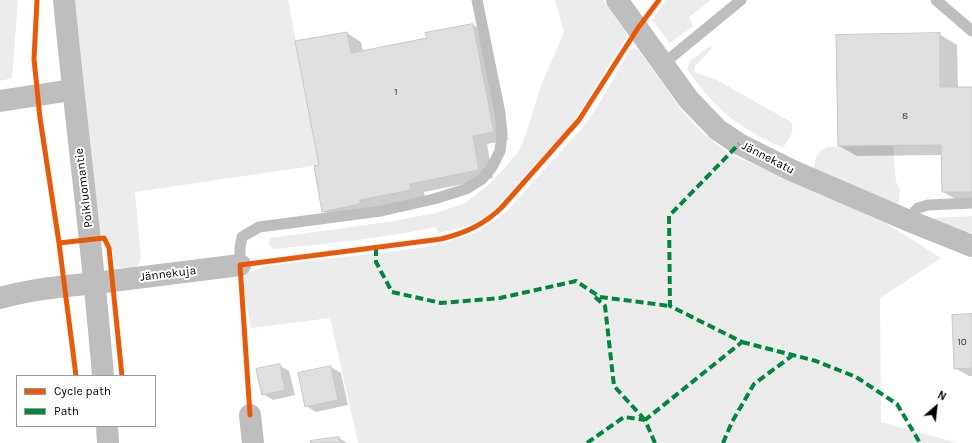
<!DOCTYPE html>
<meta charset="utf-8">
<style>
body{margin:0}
#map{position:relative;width:972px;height:443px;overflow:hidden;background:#fff;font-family:Karla,sans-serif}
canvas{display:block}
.legend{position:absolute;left:16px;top:375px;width:140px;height:52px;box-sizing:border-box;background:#fff;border:1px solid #999;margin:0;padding:5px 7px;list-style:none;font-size:12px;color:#000}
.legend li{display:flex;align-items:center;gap:8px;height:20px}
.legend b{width:20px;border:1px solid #999}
.north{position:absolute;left:916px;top:387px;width:40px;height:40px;-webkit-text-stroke:3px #fff;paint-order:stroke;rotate:28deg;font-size:11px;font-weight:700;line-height:16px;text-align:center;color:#000}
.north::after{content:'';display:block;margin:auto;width:14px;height:18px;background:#000;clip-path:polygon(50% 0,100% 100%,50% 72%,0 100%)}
</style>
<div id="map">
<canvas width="972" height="443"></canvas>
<ul class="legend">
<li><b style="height:5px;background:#e8590c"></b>Cycle path</li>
<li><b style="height:5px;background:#00873e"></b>Path</li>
</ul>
<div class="north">N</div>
</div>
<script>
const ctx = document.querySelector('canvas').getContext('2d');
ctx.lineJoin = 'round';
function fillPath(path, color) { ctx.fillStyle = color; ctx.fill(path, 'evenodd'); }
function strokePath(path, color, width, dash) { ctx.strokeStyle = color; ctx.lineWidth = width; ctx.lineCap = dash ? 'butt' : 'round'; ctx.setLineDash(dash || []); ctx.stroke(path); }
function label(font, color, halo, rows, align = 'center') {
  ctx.font = font + ' Karla,sans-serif'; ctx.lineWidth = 4; ctx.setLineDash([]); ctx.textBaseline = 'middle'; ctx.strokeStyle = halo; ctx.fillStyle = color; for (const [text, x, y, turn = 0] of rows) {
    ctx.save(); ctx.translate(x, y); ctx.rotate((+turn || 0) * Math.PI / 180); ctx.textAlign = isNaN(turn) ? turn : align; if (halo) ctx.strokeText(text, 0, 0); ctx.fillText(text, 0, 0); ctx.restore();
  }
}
const green = new Path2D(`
 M0 0H18L12 78 0 81Z
 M71 0H288L319 165 135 192 141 257 137 267 124 269 116 266C111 251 115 237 94 236Z
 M555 0H603L624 29 627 37 572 124 491 213C475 225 457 229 438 233L436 227C383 238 328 244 273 249L268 244 270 238 388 222 436 213 465 203 492 182 519 151 525 136 542 83 564 32Z
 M666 0H711L689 17 693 26 670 43 652 20Z
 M710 46 712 48 695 66 694 72 717 80 791 122C796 132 788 139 783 148 737 127 716 110 687 69L690 61Z
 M634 48 638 49 683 112 704 134 728 153 884 222 941 258 880 298 881 422 958 443H358L330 318 251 328 243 287 246 273 267 266 420 248 444 243 479 231 505 213 583 127 596 109 630 50Z
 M893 145 896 182 900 189 899 201 893 206 814 169C814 159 818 151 827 147Z
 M972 216V233L965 232 931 221 934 218Z`);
const shadow = new Path2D(`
 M473 25 487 33 508 140 487 144 493 178 424 192 425 198 337 219 323 211 320 166 347 33 361 42 363 51 428 39Z
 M939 34 957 45 958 88H972V202H961L943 192 942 155 857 156 839 146Z
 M972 316V376H969L955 368Z
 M279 365 289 371 295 395 273 400 263 394Z
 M331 367 341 373 348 405 316 412 306 406Z
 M339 438 347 443H312Z`);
const building = new Path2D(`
 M473 24 494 132 473 136 479 170 410 184 411 190 360 200V204L322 212 314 166 319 165 295 41 347 32 351 53 427 38 425 33Z
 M940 33V87H972V192H942L941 145 838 146 836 35Z
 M972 314V368L954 369 952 315Z
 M280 364 285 390 262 395 256 369Z
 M331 366 338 400 305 407 298 373Z
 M339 437 340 443H311L310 441Z`);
const service = new Path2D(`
 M936 0 972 31
 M663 64 741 0
 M907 220 918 208 928 205 972 203
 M240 265V247L242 237 259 227 381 211 434 199 466 189 482 179 492 167 500 151 502 134 500 113 477 0`);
const minor = new Path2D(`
 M617 0 689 100 718 130 739 144 791 170 907 220 972 246
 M0 101 72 90
 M0 298C38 287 73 286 112 281 155 276 197 270 240 265
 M250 415 253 443`);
const tertiary = new Path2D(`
 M64 0C76 126 93 250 103 376
 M107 426 108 443`);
const quiet = new Path2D(`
 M376 248V262L392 292 441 303 500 298 576 281 600 297 670 306
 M595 297 605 306 614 386 645 420
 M742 342 816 361 856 377 897 404 920 443
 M587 443 624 417 645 420
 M655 443 645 420 742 342 670 306 669 216 739 144
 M723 443 732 422 754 384 793 355`);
const cycleway = new Path2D(`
 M37 0 34 59 40 118 59 243 76 376
 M59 243 104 238 109 248 122 376
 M250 415 240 265 441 239C465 233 484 225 502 207L579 120 638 28 659 0`);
const numberNames = [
 ["1",396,92],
 ["8",905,116],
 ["10",962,342]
];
const streetNames = [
 ["Jännekatu",768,158,27],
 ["Poikluomantie",84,188,-97],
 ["Jännekuja",168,274,-7]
];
fillPath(green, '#ececec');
fillPath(shadow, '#0003');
fillPath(building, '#dfdfdf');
strokePath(building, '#c7c7c7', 1);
strokePath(service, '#bebebe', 11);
strokePath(minor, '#bebebe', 22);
strokePath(tertiary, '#bebebe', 22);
strokePath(quiet, '#00873e', 4, [8, 4]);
strokePath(cycleway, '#e8590c', 5);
label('10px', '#383838', null, numberNames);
label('12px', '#000', '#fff', streetNames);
</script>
